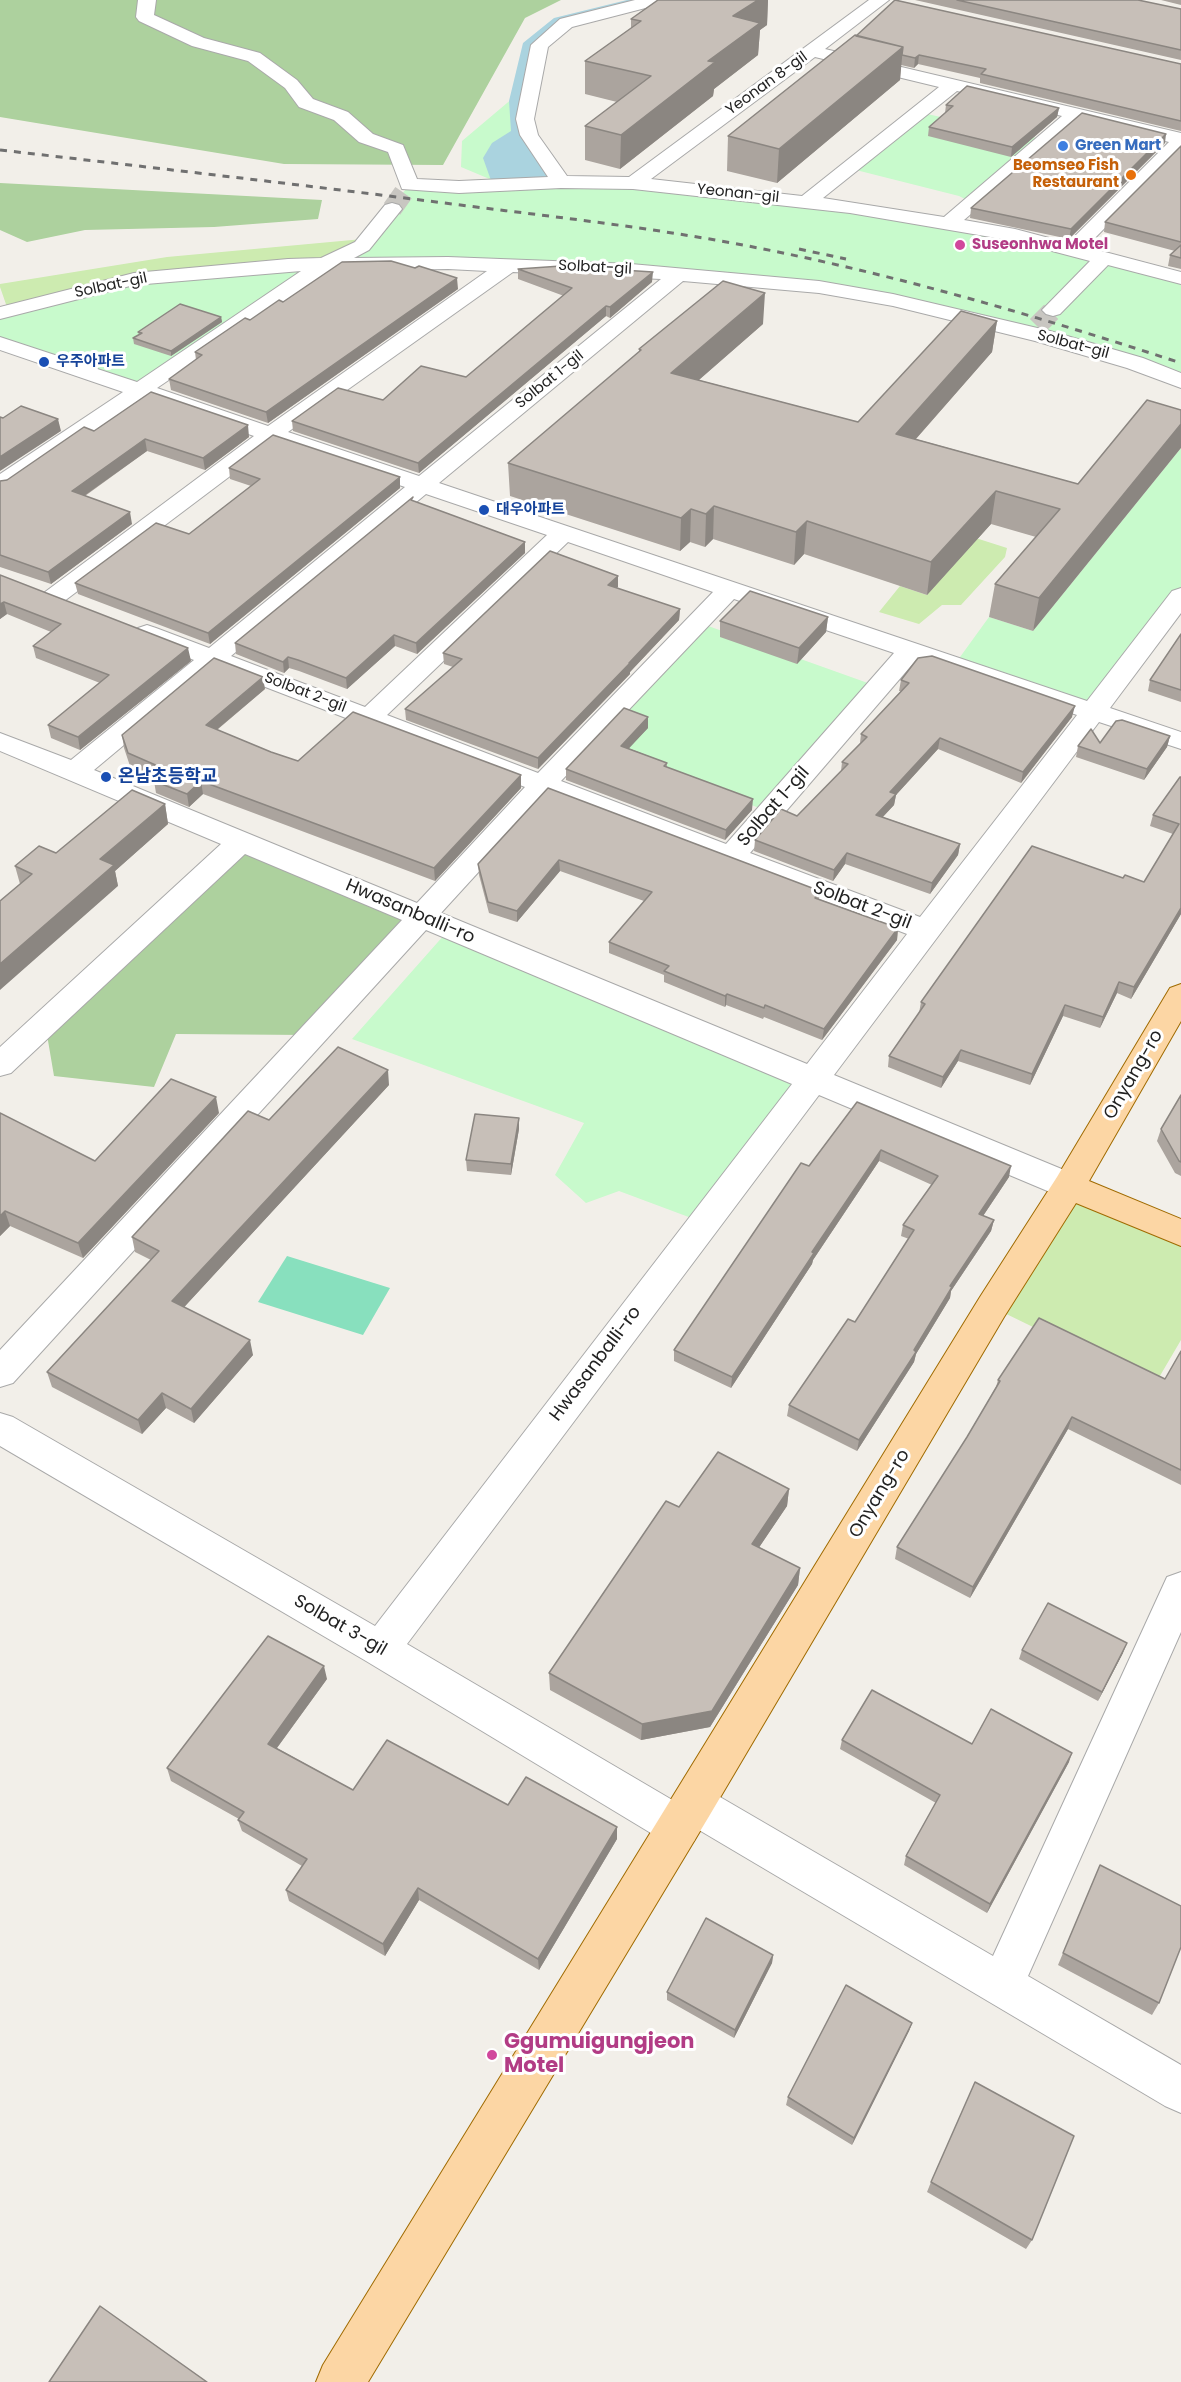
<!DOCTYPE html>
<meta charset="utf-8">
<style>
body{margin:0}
canvas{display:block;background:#f2efe9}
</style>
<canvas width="1181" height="2382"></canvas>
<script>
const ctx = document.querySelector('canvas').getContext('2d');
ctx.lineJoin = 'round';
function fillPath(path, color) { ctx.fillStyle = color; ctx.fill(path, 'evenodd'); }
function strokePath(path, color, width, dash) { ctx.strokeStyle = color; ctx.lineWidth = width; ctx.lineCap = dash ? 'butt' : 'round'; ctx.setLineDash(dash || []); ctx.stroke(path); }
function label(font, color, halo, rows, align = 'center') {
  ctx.font = font + ' Poppins,"Noto Sans KR",sans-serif'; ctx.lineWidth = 6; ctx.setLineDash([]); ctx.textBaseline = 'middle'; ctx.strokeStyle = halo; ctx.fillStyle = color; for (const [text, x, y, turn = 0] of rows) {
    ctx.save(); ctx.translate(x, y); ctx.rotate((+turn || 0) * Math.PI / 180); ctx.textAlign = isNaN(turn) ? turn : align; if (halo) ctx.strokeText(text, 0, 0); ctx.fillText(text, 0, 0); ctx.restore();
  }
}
const grass = new Path2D(`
 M363 239 324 265 8 310 0 287V284L167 257Z
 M910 517 1007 548 1005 557 961 605H942L919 624 879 612 900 586 927 595Z
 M1069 1186 1181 1233V1340L1154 1386 992 1307Z`);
const forest = new Path2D(`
 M0 0H561L525 18 443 165 284 164 0 117Z
 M0 183 322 200 318 219 214 227 85 230 27 242 0 230Z
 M241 841 415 917 307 1035 176 1034 154 1087 54 1076 45 1023Z`);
const park = new Path2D(`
 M526 87 527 129 561 182 949 223 1181 280V381L893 300 678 275 324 265 138 389 0 343V312L134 279 324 265 362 246 409 185 511 188 461 167 462 141Z
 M918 112 1046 140 973 203 959 196 848 168Z
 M1181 448V596L1094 713 955 664 989 617 1033 631Z
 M697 622 879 687 770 812 583 742Z
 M445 934 800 1082 694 1219 619 1191 586 1203 555 1175 584 1123 352 1039Z`);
const pitch = new Path2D(`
 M287 1256 390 1288 363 1335 258 1302Z`);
const water = new Path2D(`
 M627 0H655L566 23 540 45 525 119 561 182 493 186 483 158 492 143 511 131 509 101 523 43 554 18Z`);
const minorTunnel = new Path2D(`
 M392 209 409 185
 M1037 326 1053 310`);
const minor = new Path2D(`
 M138 0H156L154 15 204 38 260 53 297 80 313 99 348 112 373 134 403 145 417 179 459 181 548 177 520 135 516 119 531 45 560 19 635 0H664L661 4 572 27 548 47 534 119 538 135 567 176 629 177 869 0H889L825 49 1181 133V151L1086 247 1181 272V284L1108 265 1060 314 1053 316 1046 314 1042 310 1090 261 1014 241 850 213 633 189 561 188 459 193 402 189 388 152 359 142 334 120 299 107 285 88 248 61 192 46 139 21 136 17ZM815 57 939 87 802 196 651 179ZM957 91 1062 116 944 217 823 198ZM1080 120 1169 142 1068 243 1015 229 964 220Z
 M392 203 399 205 402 209 369 250 354 258 448 257 631 264 819 281 893 294 1050 331 1143 358 1181 373V388L1127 368 1035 341 893 306 819 293 683 281 439 483 1087 701 1172 591 1181 588V613L1110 708 1181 732V749L1099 722 834 1075 1081 1177 1085 1186 1081 1195 1069 1198 1057 1195 819 1095 407 1644 674 1801 678 1790 693 1785 708 1790 993 1956 1167 1577 1181 1572V1632L1028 1976 1181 2065V2113L1165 2106 699 1830 694 1841 679 1847 664 1841 366 1661 0 1446V1413L13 1417 375 1626 792 1084 426 930 13 1383 0 1387V1350L402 920 245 854 11 1073 0 1076V1047L221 844 0 751V733L71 760 194 660 138 638 134 633 138 628 147 625 156 628 209 648 405 487 274 443 63 602 54 605 45 602 41 597 45 592 254 436 142 398 8 490 0 492V474L123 392 0 350V337L137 382 301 271 134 285 0 319V307L134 273 288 259 321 258 355 242 385 205ZM448 269 487 271 268 426 157 388 329 271ZM513 272 661 279 419 476 288 432ZM426 494 547 535 365 707 231 656ZM568 542 713 592 538 773 387 715ZM734 599 894 653 726 844 561 781ZM916 660 1077 715 920 917 750 853ZM216 668 525 787 417 903 94 770ZM548 796 907 934 807 1064 441 913Z`);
const major = new Path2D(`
 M1181 984V1021L1089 1181 1181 1219V1246L1076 1203 1004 1317 708 1818 368 2382H316L323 2365 980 1297 1057 1177 1170 988Z`);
const rail = new Path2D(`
 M0 150C156 168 312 186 468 206 556 217 644 227 732 243 884 271 1034 315 1181 363
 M799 249 846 259`);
const wall = new Path2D(`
 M658 0H768L767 25 760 30 758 55 714 89 713 96 620 169 585 160V126L617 102 585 94V61L631 28V19Z
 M915 0H1138L1181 9V60Z
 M1161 0H1181V5Z
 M855 35 1181 64V131L980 83V78L918 64 914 68 901 65 900 80 777 183 727 171 728 136Z
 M946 105 1059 108 1057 117 1011 157 928 136 929 127 945 113Z
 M1165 143 1069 239 970 218 971 208Z
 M1181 146V269L1168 266 1170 255 1175 251 1104 232 1105 222Z
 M518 269 652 282 610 318 606 316 419 473 293 431 292 421 383 400 466 377 564 296 518 279Z
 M458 289 268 423 171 390 169 379 196 360 195 352 250 320 283 302Z
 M221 317 222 322 171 356 134 344 133 338 139 335 138 332Z
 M997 321 992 352 916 439 1078 484 1033 631 989 617 995 584 1036 537 991 524 927 595 804 554 794 565 713 539 705 547 690 542 680 551 510 496 508 463 639 352V349L763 324 699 380 858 422Z
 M94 431 249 437 205 470 147 451 85 496 132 524 51 584 0 567V481L7 480Z
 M229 468 400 488 210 644 78 594 75 583 189 534 251 486 230 479Z
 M413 501 525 542V553L417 654 395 646 347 689 299 671 289 668 284 673 236 654 235 643Z
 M0 575 191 661 80 750 51 738 48 725 100 683 36 658 33 646 51 632 7 614 0 619Z
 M618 587 616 588 680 609 679 620 630 672V674L538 769 406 720 405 709 453 667 444 664 443 653Z
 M828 617 826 632 797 664 720 637V621Z
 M1181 634V702L1148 691 1150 680Z
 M901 680 1072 717 1021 783 938 749 896 795 894 805 883 817 960 844 958 855 930 894 845 864 833 881 754 851 755 840 797 816 841 771 842 762 860 743 861 734 901 691H899Z
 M265 689 217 730 271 752 298 761 521 775V788L435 881 203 794 189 807 156 793 154 781 157 778 130 766 124 748 122 735Z
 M648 717V728L628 748 667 763V767L752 810 725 840 566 780V769Z
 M1170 736 1167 747 1144 780 1076 757 1078 746Z
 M1180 777 1181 914 1131 999 1117 993 1100 1028 1063 1016 1030 1085 958 1061 941 1088 888 1067 889 1056 919 1013 921 1002 1123 878 1144 882 1173 834 1150 826 1153 815Z
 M548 788 820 891 819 899 898 928 897 940 822 1040 764 1017 763 1019 726 1005 725 1007 664 982V975L609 953V942L644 901 560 871 517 922 489 913 479 875 478 864Z
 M165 804 168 824 115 871 118 886 20 884 15 866 56 853Z
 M389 1085 184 1307 253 1355 194 1423 166 1408 142 1434 52 1387 47 1372 151 1260 135 1252 132 1237 269 1120Z
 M1181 1095V1176L1175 1173 1157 1141 1161 1129Z
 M857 1102 1009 1177 983 1216 994 1220 991 1231 951 1291 950 1298 916 1354 914 1362 857 1451 787 1416 789 1405 855 1322 909 1239 901 1236 903 1225 932 1185 879 1161 813 1260 812 1264 731 1388 674 1361V1350L809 1166Z
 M0 1113 95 1161 219 1113 83 1258 10 1226 0 1236Z
 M519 1129 511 1175 467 1171 466 1160Z
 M1181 1351V1485L1068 1429 970 1598 895 1559 897 1547 967 1437 996 1387 998 1380 1165 1379Z
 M789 1489 787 1506 759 1547 800 1568 798 1585 710 1727 641 1740 550 1690 549 1673 679 1507Z
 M1022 1650 1123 1653 1098 1701 1019 1659Z
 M327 1679 277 1748 353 1790 508 1805 617 1827V1839L539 1970 419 1900 385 1956 289 1901 286 1890 302 1866 242 1831 238 1820 239 1819 171 1781 167 1768Z
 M842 1740 1069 1762 987 1913 904 1865 906 1856 936 1803 840 1749Z
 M1100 1865 1159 2003 1152 2015 1058 1965Z
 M773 1955 772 1963 734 2038 667 2000V1992Z
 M912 2023 909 2031 852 2145 786 2105 788 2097Z
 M931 2182 1032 2240 1026 2249 927 2192Z`);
const shadedWall = new Path2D(`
 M758 0H768L767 25 760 30 758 55 714 89 713 96 620 169 621 135 708 61 733 16Z
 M903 47 900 80 777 183 779 149Z
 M919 55 918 64 914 68 915 58Z
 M1059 108 1057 117 1011 157 1012 147Z
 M1166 134 1165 143 1069 239 1071 229Z
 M653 272 652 282 610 318V307Z
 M457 278 458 289 268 423 266 412Z
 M765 293 763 324 670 405 671 373Z
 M606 306V316L419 473 418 463Z
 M221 317 222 322 171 356V351Z
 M997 321 992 352 892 466 896 434Z
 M58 419 61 431 0 471V457Z
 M1181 424V448L1033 631 1039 598Z
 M248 425 249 437 205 470 203 458Z
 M145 439 147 451 74 503 72 491Z
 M400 477V488L210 644 208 633Z
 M996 491 991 524 927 595 931 562Z
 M714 506 713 539 705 547 706 514Z
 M691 509 690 542 680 551 681 518Z
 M130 512 132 524 51 584 48 572Z
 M807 521 804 554 794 565 796 532Z
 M525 542V553L417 654 416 643Z
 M618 576V587L608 596V585Z
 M4 602 7 614 0 619V604Z
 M680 609 679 620 630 672V674L538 769V758Z
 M828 617 826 632 797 664 799 648Z
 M394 635 395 646 347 689 346 678Z
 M188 648 191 661 80 750 78 737Z
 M288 657 289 668 284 673 283 662Z
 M263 677 265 689 208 737 206 725Z
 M1075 706 1072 717 1021 783 1023 772Z
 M648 717V728L621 757V746Z
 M1170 736 1167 747 1144 780 1147 769Z
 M940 738 938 749 896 795 894 805 874 826 876 815 890 792Z
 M521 775V788L435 881 434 868Z
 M201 781 203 794 189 807 187 794Z
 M753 799 752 810 725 840 726 830Z
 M165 804 168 824 115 871 118 886 0 990V964L100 859Z
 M960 844 958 855 930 894 932 883Z
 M847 853 845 864 833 881 834 870Z
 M559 860 560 871 517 922V911Z
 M1181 908V914L1131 999 1134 987Z
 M898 928 897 940 822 1040 824 1029Z
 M1119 982 1117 993 1100 1028 1103 1017Z
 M727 994 726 1005 725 1007V996Z
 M1065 1005 1063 1016 1030 1085 1032 1074Z
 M961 1050 958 1061 941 1088 943 1077Z
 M388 1070 389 1085 176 1316 172 1301Z
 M216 1097 219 1113 83 1258 78 1243Z
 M519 1118V1129L511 1175V1164Z
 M881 1150 879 1161 813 1260 812 1264 731 1388 732 1377 812 1252Z
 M1011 1166 1009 1177 977 1225 979 1214Z
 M5 1211 10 1226 0 1236V1216Z
 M994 1220 991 1231 951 1291 950 1298 916 1354 914 1362 857 1451 859 1440 950 1286Z
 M250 1340 253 1355 194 1423 191 1409Z
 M162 1393 166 1408 142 1434 138 1420Z
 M1072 1417 1068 1429 970 1598 973 1587Z
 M789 1489 787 1506 750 1561 752 1544Z
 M800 1568 798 1585 710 1727 641 1740 642 1724Z
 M1127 1643 1123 1653 1098 1701 1102 1692Z
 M324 1666 327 1679 271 1756 268 1744Z
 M1072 1753 1069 1762 987 1913 990 1904Z
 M617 1827V1839L539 1970 538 1959Z
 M418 1888 419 1900 385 1956 383 1944Z
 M773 1955 772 1963 734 2038 735 2030Z
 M912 2023 909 2031 852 2145 854 2138Z`);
const building = new Path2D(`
 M658 0H758L733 16 760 23 708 61 715 62 621 135 585 126 651 76 585 61 641 21 631 19Z
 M895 0 1181 64V121L981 74 986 69 919 55 915 58 902 55 903 47 856 36Z
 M957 0H1138L1181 9V50Z
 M855 35 903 47 779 149 728 136Z
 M967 86 1059 108 1012 147 929 127 953 106 946 105Z
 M1082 113 1166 134 1071 229 971 208Z
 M1181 146V242L1105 222Z
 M1181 245V258L1170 255Z
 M391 261 415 268 419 266 457 278 266 412 169 379 202 355 195 352 245 318 250 320 279 300 283 302 342 262Z
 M561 266 653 272 610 307 606 306 418 463 292 421 338 388 383 400 421 366 466 377 572 288 518 269Z
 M723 281 765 293 671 373 858 422 961 311 997 321 896 434 1078 484 1147 400 1181 410V424L1039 598 995 584 1060 509 996 491 931 562 807 521 796 532 714 506 706 514 691 509 681 518 508 463 641 350 639 349Z
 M180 304 221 317 171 351 133 338 142 333 138 332Z
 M151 392 248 425 203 458 145 439 72 491 130 512 48 572 0 555V481L7 480 84 427 94 431Z
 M21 406 58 419 0 457V417L3 418Z
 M273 435 400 477 208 633 75 583 156 523 189 534 260 479 229 468Z
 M413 497 411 500 525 542 416 643 394 635 346 678 298 660 288 657 283 662 235 643Z
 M550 551 618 576 608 585 680 609 629 663H630L538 758 405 709 462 659 443 653Z
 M0 575 188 648 78 737 48 725 109 675 33 646 61 624 4 602 0 604Z
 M750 591 828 617 799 648 720 621Z
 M1181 634V690L1150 680Z
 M932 656 1075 706 1023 772 940 738 890 792 896 794 876 815 960 844 932 883 847 853 834 870 755 840 781 809 797 816 848 764 842 762 867 737 861 734 909 683 901 680 918 658Z
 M214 658 263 677 206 725 271 752 298 761 353 712 521 775 434 868 201 781 187 794 154 781 167 770 128 753 122 735Z
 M624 708 648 717 621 746 667 763 664 766 753 799 726 830 566 769Z
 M1122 720 1170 736 1147 769 1078 746 1091 729 1100 743 1116 721Z
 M1180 777H1181V908L1134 987 1119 982 1103 1017 1065 1005 1032 1074 961 1050 943 1077 889 1056 925 1004 921 1002 1032 846 1123 878 1125 875 1144 882 1179 824 1153 815Z
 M548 788 820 891 815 898 898 928 824 1029 765 1005 764 1008 727 994 725 996 664 971 669 966 609 942 652 892 559 860 517 911 488 902 478 864Z
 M132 790 165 804 100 859 114 865 0 964V901L32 874 15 866 39 846 56 853Z
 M338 1047 388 1070 172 1301 250 1340 191 1409 162 1393 138 1420 47 1372 159 1251 132 1237 248 1111 269 1120Z
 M171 1079 216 1097 78 1243 5 1211 0 1216V1113L95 1161Z
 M1181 1095V1162L1179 1161 1161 1129Z
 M857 1102 1011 1166 979 1214 994 1220 950 1286 952 1287 914 1350 916 1352 859 1440 789 1405 848 1319 855 1322 914 1230 903 1225 938 1176 881 1150 812 1252 814 1253 732 1377 674 1350 801 1163 809 1166Z
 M475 1114 519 1118 511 1164 466 1160Z
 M1039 1318 1165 1379 1181 1351V1470L1072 1417 973 1587 897 1547 967 1437 1000 1381 998 1380Z
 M718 1452 789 1489 752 1544 800 1568 712 1711 642 1724 549 1673 666 1501 679 1507Z
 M1048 1603 1127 1643 1102 1692 1022 1650Z
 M268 1636 324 1666 268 1744 353 1790 387 1740 508 1805 526 1777 617 1827 538 1959 418 1888 383 1944 286 1890 307 1859 238 1820 244 1812 167 1768Z
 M872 1690 972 1744 991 1709 1072 1753 990 1904 906 1856 940 1795 842 1740Z
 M1100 1865 1181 1906V1947L1159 2003 1063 1953Z
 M706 1918 773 1955 735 2030 667 1992Z
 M846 1985 912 2023 854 2138 788 2097Z
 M975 2082 1074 2136 1032 2240 931 2182Z
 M100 2306 207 2382H49Z`);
const markers = [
 [1063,146,6,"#3f7fe0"],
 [1131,175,6,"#e8710a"],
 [960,245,6,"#d1479c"],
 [44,362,6,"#1a4fb4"],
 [484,510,6,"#1a4fb4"],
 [106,777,6,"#1a4fb4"],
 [492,2055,6,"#d1479c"]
];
const farStreetnames = [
 ["Yeonan 8-gil",767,84,-36],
 ["Yeonan-gil",738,194,6],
 ["Solbat-gil",595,268,3],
 ["Solbat-gil",111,286,-12],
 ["Solbat-gil",1073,345,15],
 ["Solbat 1-gil",550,380,-39],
 ["Solbat 2-gil",305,693,21]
];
const farShopnames = [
 ["Green Mart",1075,146]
];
const farFoodnames = [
 ["Beomseo Fish",1119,166],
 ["Restaurant",1119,183]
];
const farHotelnames = [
 ["Suseonhwa Motel",972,245]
];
const farTransitnames = [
 ["우주아파트",56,362],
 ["대우아파트",496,510]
];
const transitNames = [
 ["온남초등학교",118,777]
];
const streetNames = [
 ["Solbat 1-gil",774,807,-49],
 ["Solbat 2-gil",862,906,21],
 ["Hwasanballi-ro",410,912,23],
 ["Onyang-ro",1134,1075,-60],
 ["Hwasanballi-ro",596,1364,-53],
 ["Onyang-ro",880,1494,-59],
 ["Solbat 3-gil",340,1626,30]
];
const nearHotelnames = [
 ["Ggumuigungjeon",504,2043],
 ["Motel",504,2067]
];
fillPath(grass, '#cdebb0');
fillPath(forest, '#add19e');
fillPath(park, '#c8facc');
fillPath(pitch, '#88e0be');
fillPath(water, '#aad3df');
strokePath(minorTunnel, '#c8c6c1', 20, [20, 10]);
strokePath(minor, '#a9a9a9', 2);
strokePath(major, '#a06b00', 2);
fillPath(minor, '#fff');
fillPath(major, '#fcd6a4');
strokePath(rail, '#707070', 3, [7, 7]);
fillPath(wall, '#aba49e');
fillPath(shadedWall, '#8b8681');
fillPath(building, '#c7bfb8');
strokePath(building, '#8b8681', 1.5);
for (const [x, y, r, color] of markers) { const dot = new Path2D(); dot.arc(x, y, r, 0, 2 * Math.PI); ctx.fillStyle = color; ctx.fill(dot); strokePath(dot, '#fff', 2); }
label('15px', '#222', '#fff', farStreetnames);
label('bold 15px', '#366cbe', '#fff', farShopnames, 'left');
label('bold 15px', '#c56008', '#fff', farFoodnames, 'right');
label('bold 15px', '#b23c85', '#fff', farHotelnames, 'left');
label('bold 15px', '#164399', '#fff', farTransitnames, 'left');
label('bold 18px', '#164399', '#fff', transitNames, 'left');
label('18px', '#222', '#fff', streetNames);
label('bold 21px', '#b23c85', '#fff', nearHotelnames, 'left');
</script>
